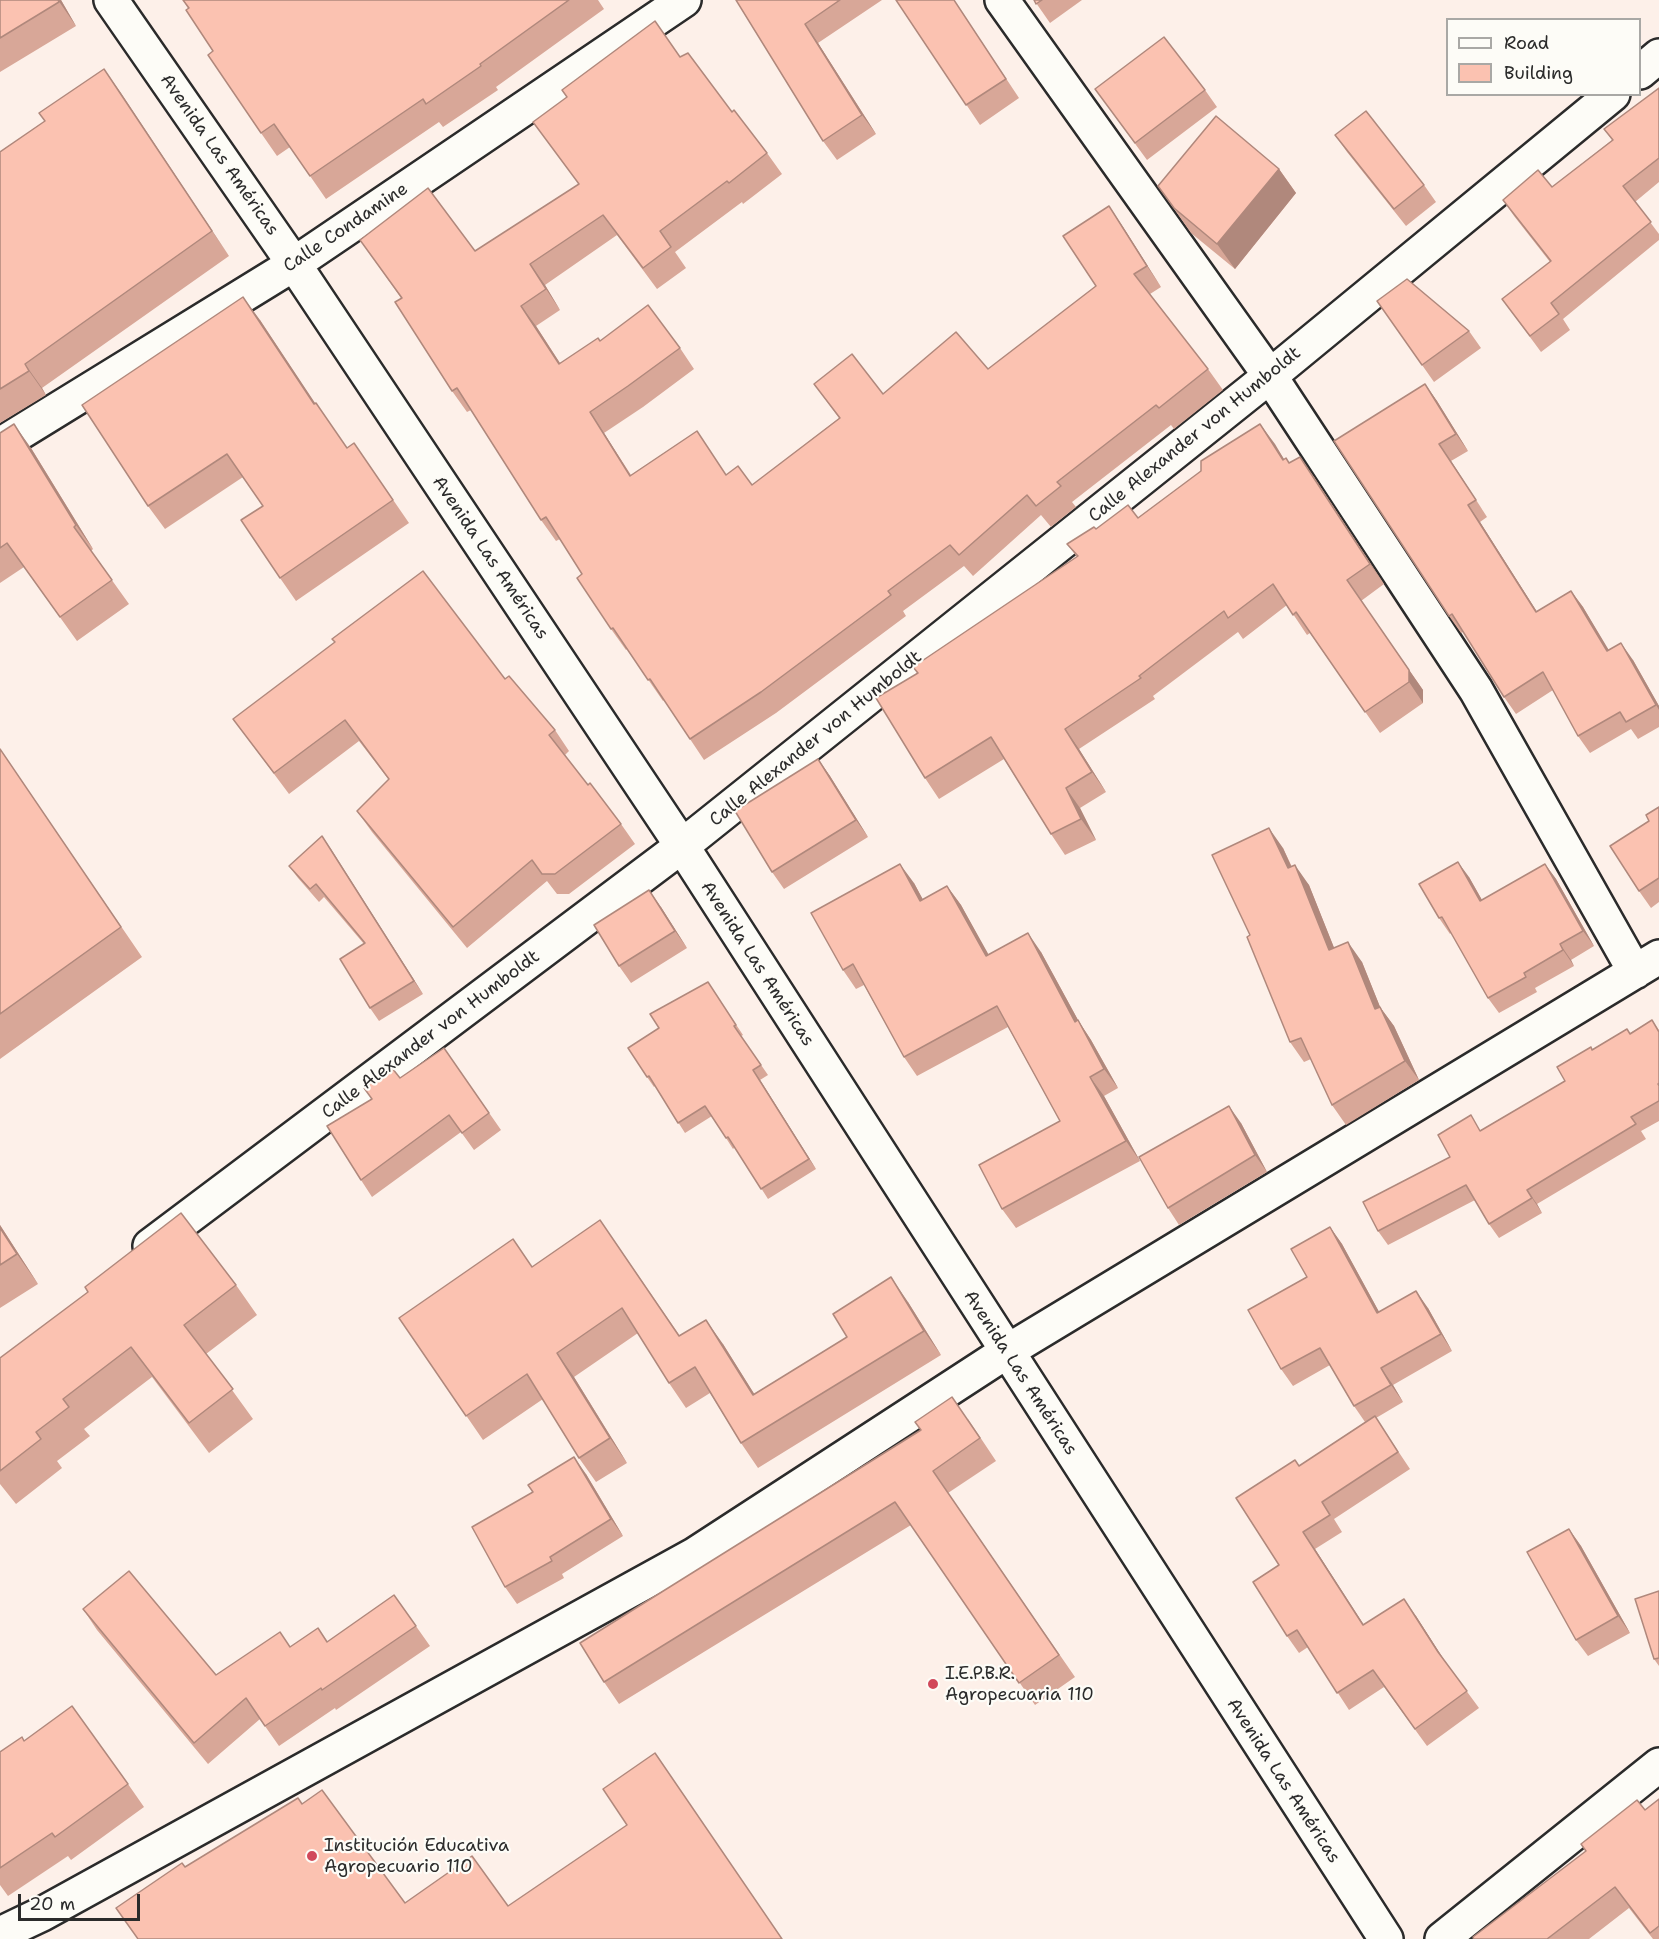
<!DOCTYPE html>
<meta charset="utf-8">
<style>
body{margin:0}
#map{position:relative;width:1659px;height:1939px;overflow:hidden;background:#fdf0e9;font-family:"Shantell Sans",sans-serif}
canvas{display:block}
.legend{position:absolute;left:1446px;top:18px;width:195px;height:78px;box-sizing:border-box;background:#fdfcf7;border:2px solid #a9a8a5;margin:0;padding:8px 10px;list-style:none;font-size:18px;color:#2b2b2b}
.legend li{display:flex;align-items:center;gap:12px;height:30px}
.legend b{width:30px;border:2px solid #a9a8a5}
.scale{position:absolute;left:18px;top:1894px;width:122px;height:27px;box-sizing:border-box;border:3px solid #2b2b2b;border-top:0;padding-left:8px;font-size:18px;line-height:21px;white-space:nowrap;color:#2b2b2b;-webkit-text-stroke:4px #fdfcf7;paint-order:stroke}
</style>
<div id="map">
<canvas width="1659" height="1939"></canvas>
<ul class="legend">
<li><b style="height:8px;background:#fdfcf7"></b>Road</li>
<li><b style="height:16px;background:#fbc2b1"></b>Building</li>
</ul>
<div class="scale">20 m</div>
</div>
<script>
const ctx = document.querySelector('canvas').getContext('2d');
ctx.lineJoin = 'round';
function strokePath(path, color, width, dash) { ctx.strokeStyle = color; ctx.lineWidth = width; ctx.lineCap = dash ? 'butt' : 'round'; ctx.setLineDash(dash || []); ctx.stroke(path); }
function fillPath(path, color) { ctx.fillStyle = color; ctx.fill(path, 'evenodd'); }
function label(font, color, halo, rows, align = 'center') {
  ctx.font = font + ' "Shantell Sans",sans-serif'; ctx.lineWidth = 4.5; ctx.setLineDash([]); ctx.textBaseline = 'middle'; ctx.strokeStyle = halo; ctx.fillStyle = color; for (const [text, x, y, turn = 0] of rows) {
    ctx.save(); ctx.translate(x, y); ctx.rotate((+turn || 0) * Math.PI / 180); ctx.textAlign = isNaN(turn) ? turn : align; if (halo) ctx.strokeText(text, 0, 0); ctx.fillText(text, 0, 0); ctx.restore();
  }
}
const minor = new Path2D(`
 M111 0 294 264 682 846 1386 1939
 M1002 0 1270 376 1476 690 1635 972
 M1640 72 1659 56
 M0 445 294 264 684 0
 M150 1246 682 846 1270 376 1613 94
 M0 1934 42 1914 694 1555 1006 1352 1659 957
 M1442 1939 1659 1765`);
const wall = new Path2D(`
 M0 0H61L76 26 0 72Z
 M183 0H598L604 9 496 87 498 90 443 127 439 122 326 199 290 147 277 156 261 133Z
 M736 0H882L818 43 876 134 837 160 823 141Z
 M896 0H954L1019 98 980 125Z
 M1034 0H1082L1050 23Z
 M680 57 732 112 767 153 782 174 743 204 742 202 675 252 686 268 657 289 617 235 545 285 560 310 536 326 560 363 601 341 680 348 694 369 643 407 604 433 631 475 697 431 726 475 752 485 839 418 814 384 883 394 988 369 1096 286 1109 206 1123 227 1161 287 1150 294 1208 369 1223 390 1174 429 1171 425 1072 502 1076 507 1051 527 1041 515 973 576 964 566 903 611 906 616 776 713 704 760 664 700 663 701 627 649 626 650 611 629 582 574 560 539 556 541 541 520 471 410 467 412 452 391 401 298 360 240 475 251 579 184 533 122Z
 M104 69 229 256 42 388 46 395 0 423V152L45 121Z
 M1659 88V182L1635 202 1659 234V240L1563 319 1570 330 1541 352 1502 299 1550 262 1514 216 1503 200 1552 187 1612 140 1604 129Z
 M1095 89 1205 90 1217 107 1147 160Z
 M1335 135 1424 185 1436 202 1406 226 1347 152Z
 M1279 169 1296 193 1235 269 1191 233 1158 186Z
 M1377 301 1469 331 1481 348 1434 382Z
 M260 320 315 404 347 448 354 443 409 523 296 601 280 578 263 506 243 477 165 529 148 506Z
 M1425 384 1437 401 1468 451 1451 461 1487 517 1480 522 1537 612 1571 591 1583 607 1608 650 1633 660 1659 706V727L1638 739 1631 729 1590 753 1578 736 1553 690 1516 714 1504 697 1463 632 1461 633 1449 616Z
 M1260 424 1284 459 1314 477 1384 584 1361 601 1423 690V703L1380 733 1310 633 1307 635 1287 605 1243 639 1238 632 1153 696 1155 699 1079 749 1106 792 1080 808 1096 840 1065 855 1051 834 1004 759 939 799 925 778 917 673 913 667 1077 557 1067 544 1096 529 1138 518 1201 471Z
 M0 433 31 448 93 549 91 551 129 604 77 641 24 567 0 583Z
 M505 679 555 730 569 751 565 755 588 785 621 824 635 844 569 894H557L547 881 467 948 372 832 357 811 389 780 359 741 289 794 233 719Z
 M0 749 142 957 0 1059Z
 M818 759 830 776 868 837 784 889 772 872Z
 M1659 807V902L1651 908 1639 891 1649 821Z
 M322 836 423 994 379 1021 370 1008 364 944 324 897 319 902 298 878 289 866Z
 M1283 848 1292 867 1309 885 1334 948 1362 962 1380 1007 1394 1026 1419 1080 1346 1125 1332 1105 1311 1059 1304 1062 1290 1042 1250 935Z
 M1545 864 1556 879 1594 946 1571 960 1574 966 1535 988 1537 992 1499 1013 1488 998 1451 933 1450 934 1439 918 1469 877 1482 900Z
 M914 883 923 900 947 886 961 905 988 955 1041 952 1078 1020 1091 1040 1118 1088 1104 1096 1140 1161 1016 1228 1002 1209 1060 1121 1008 1027 917 1076 904 1057 864 985 856 989 843 970Z
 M661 907 687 948 631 983 619 966Z
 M715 993 743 1035 741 1036 768 1075 760 1080 816 1169 768 1199 735 1147 733 1149 712 1116 685 1133 655 1086 654 1087 647 1077Z
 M1652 1020 1659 1030V1121L1641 1131 1646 1139 1537 1204 1542 1213 1499 1238 1489 1224 1475 1200 1388 1245 1378 1231 1450 1157 1481 1130 1565 1081 1593 1049 1627 1029 1630 1033Z
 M444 1048 501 1130 474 1150 461 1132 372 1197 361 1180 371 1099 400 1078Z
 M1241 1123 1267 1172 1179 1225 1168 1208Z
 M600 1220 680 1336 723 1344 754 1394 908 1302 941 1355 758 1468 741 1443 710 1393 686 1408 669 1383 638 1333 574 1377 627 1463 596 1482 579 1458 543 1399 483 1440 399 1318 532 1267Z
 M0 1225 38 1284 0 1308Z
 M1330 1227 1342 1244 1379 1312 1428 1308 1452 1351 1393 1385 1403 1402 1376 1418 1410 1469 1334 1519 1342 1532 1315 1549 1363 1625 1416 1616 1446 1663 1479 1708 1427 1746 1384 1687 1349 1710 1308 1647 1299 1653 1287 1636 1279 1565 1299 1466 1365 1422 1354 1406 1330 1365 1293 1386 1281 1369 1307 1277Z
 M236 1285 257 1315 206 1354 253 1419 209 1453 152 1377 84 1429 90 1436 57 1461 62 1468 16 1504 0 1484V1358Z
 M968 1419 996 1461 948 1493 1075 1677 1035 1705 911 1525 619 1704 604 1682Z
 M586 1474 623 1536 562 1574 564 1578 517 1604 505 1587Z
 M1569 1529 1581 1546 1630 1633 1588 1656 1576 1640Z
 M1659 1591V1666L1654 1659Z
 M394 1595 430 1646 336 1710 335 1708 279 1746 260 1719 208 1764 97 1630 83 1609 216 1675 290 1647 318 1628 328 1642Z
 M24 1741 128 1784 144 1807 71 1860 68 1856 8 1896 0 1885V1752Z
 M1659 1799V1939H1653L1629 1908 1589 1939H1474Z`);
const shadedWall = new Path2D(`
 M58 0H61L76 26Z
 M805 24 818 43 876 134 862 115Z
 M104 69 121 93 229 256 212 231Z
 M1279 169 1296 193 1235 269 1217 244Z
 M1109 206 1123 227 1161 287 1147 266Z
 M530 264 545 285 560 310 546 289Z
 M243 297 260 320 331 427 314 404Z
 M521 306 536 326 574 385 559 364Z
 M25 364 42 388 46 395 29 371Z
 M1425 384 1437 401 1468 451 1456 434Z
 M590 412 604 433 644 497 630 476Z
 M14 424 31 448 93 549 76 525Z
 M1260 424 1275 444 1297 481 1283 460Z
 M1439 444 1451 461 1487 517 1476 500Z
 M1300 457 1314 477 1384 584 1370 564Z
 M1468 505 1480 522 1548 629 1536 612Z
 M1347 580 1423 690V703L1409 682Z
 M1571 591 1583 607 1619 667 1607 651Z
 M1621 643 1633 660 1659 706V710Z
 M1065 729 1079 749 1106 792 1092 772Z
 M818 759 830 776 868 837 856 820Z
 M1066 788 1080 808 1096 840 1081 819Z
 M1269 828 1283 848 1301 888 1288 868Z
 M322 836 331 849 423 994 414 981Z
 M1458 862 1469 877 1491 916 1480 901Z
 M900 864 914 883 934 920 920 901Z
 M1545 864 1556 879 1594 946 1583 931Z
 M1295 865 1309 885 1343 970 1329 950Z
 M947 886 961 905 1000 975 986 956Z
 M649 890 661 907 687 948 675 931Z
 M1028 933 1041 952 1078 1020 1091 1040 1118 1088 1104 1069 1075 1022Z
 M1348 942 1362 962 1389 1029 1375 1009Z
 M1560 944 1571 960 1574 966 1563 950Z
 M1380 1007 1394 1026 1419 1080 1405 1061Z
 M753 1070 760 1080 816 1169 809 1159Z
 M1090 1077 1104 1096 1140 1161 1126 1141Z
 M1229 1106 1241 1123 1267 1172 1255 1155Z
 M1527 1190 1537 1204 1542 1213 1532 1198Z
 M0 1225 38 1284 17 1254 0 1228Z
 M1330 1227 1342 1244 1389 1330 1377 1313Z
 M891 1277 908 1302 941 1355 924 1331Z
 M1416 1291 1428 1308 1452 1351 1441 1334Z
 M706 1320 723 1344 770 1419 753 1395Z
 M557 1353 574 1377 627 1463 610 1438Z
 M1381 1368 1393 1385 1403 1402 1391 1385Z
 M574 1457 586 1474 623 1536 611 1519Z
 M1569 1529 1581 1546 1630 1633 1618 1616Z
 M1303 1532 1315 1549 1375 1642 1363 1625Z
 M1404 1599 1416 1616 1450 1669 1438 1652Z`);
const building = new Path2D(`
 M0 0H58L59 2 0 38Z
 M183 0H569L480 64 481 66 426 104 423 99 310 176 274 124 261 133 208 55 213 51 186 10 189 8Z
 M736 0H840L805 24 862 115 823 141Z
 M896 0H954L1006 79 966 105Z
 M1034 0H1042L1036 4Z
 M655 21 680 57 688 53 732 112 734 110 767 153 729 183 727 181 660 231 671 247 643 268 603 215 530 264 546 289 521 306 559 364 598 338 600 341 648 305 680 348 628 386 590 412 630 476 697 431 726 475 738 466 752 485 840 418 814 384 852 354 883 394 956 332 988 369 1096 286 1063 236 1109 206 1147 266 1134 274 1208 369 1159 408 1156 405 1057 482 1061 486 1036 506 1027 495 959 555 950 545 888 591 891 595 761 692 690 739 650 679 648 680 613 628 611 629 577 578 582 574 546 517 541 520 457 388 452 391 395 302 402 298 360 240 428 188 475 251 579 184 533 122 567 97 562 90Z
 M1164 37 1205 90 1135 143 1095 89Z
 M104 69 212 231 25 364 29 371 0 389V152L45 121 39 113Z
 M1659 88V158L1623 186 1651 222 1551 303 1559 314 1530 336 1502 299 1551 261 1503 200 1538 170 1552 187 1613 140 1604 129Z
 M1366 111 1424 185 1394 209 1335 135Z
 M1216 116 1279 169 1217 244 1174 208 1158 186Z
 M1407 279 1469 331 1422 365 1377 301Z
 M243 297 314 404 316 403 347 448 354 443 393 500 280 578 241 520 263 506 227 454 148 506 82 405Z
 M1425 384 1456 434 1439 444 1476 500 1468 505 1536 612 1571 591 1607 651 1621 643 1656 705 1626 722 1620 712 1578 736 1543 672 1504 697 1452 614 1449 616 1334 441Z
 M14 424 76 525 74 527 112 580 60 617 7 543 0 548V433Z
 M1260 424 1283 460 1286 458 1289 463 1300 457 1370 564 1347 580 1409 670V682L1365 712 1296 612 1293 615 1273 584 1228 618 1224 611 1139 676 1141 678 1065 729 1092 772 1066 788 1081 819 1051 834 991 737 925 778 876 698 918 673 913 667 1078 556 1067 544 1094 527 1096 529 1128 505 1138 518 1201 471V461Z
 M423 571 505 679 509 676 555 730 549 735 588 785 590 783 621 824 555 874H542L532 860 453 927 357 811 389 779 345 720 274 773 233 719 335 642 332 639Z
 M0 749 121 927 0 1014Z
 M818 759 856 820 772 872 735 811Z
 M1659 807V878L1639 891 1610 846 1649 821 1646 815Z
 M1269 828 1288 868 1295 865 1329 950 1348 942 1375 1009 1380 1007 1405 1061 1332 1105 1301 1038 1290 1042 1247 937 1250 935 1212 855Z
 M322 836 414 981 370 1008 340 959 365 943 316 884 310 889 289 866Z
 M1458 862 1480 901 1545 864 1583 931 1560 944 1563 950 1524 973 1526 977 1488 998 1442 917 1439 918 1419 884Z
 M900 864 920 901 947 886 986 956 1028 933 1075 1022 1078 1020 1104 1069 1090 1077 1126 1141 1002 1209 979 1165 1060 1121 997 1006 904 1057 853 964 843 970 811 913Z
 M649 890 675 931 619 966 594 925Z
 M708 982 736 1025 734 1026 761 1065 753 1070 809 1159 761 1189 728 1137 726 1138 705 1106 678 1123 649 1076 647 1077 628 1048 659 1028 650 1014Z
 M1652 1020 1659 1032V1083L1658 1084 1659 1086V1101L1631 1117 1636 1124 1527 1190 1532 1198 1489 1224 1466 1185 1378 1231 1363 1202 1450 1157 1438 1135 1471 1115 1480 1131 1565 1081 1557 1067 1591 1047 1592 1050 1627 1029 1630 1034Z
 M444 1048 489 1113 462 1133 449 1115 361 1180 327 1126 372 1099 364 1088 392 1068 400 1078Z
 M1229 1106 1255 1155 1168 1208 1139 1157Z
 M181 1213 236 1285 184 1325 233 1389 189 1423 131 1347 63 1399 69 1407 36 1432 41 1439 0 1471V1358L88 1292 85 1287Z
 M600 1220 679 1336 706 1320 753 1395 847 1337 833 1314 891 1277 924 1331 741 1443 695 1367 669 1383 622 1308 557 1353 610 1438 579 1458 527 1374 466 1416 399 1318 513 1239 532 1267Z
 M1330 1227 1377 1313 1416 1291 1441 1334 1381 1368 1391 1385 1354 1406 1320 1348 1281 1369 1248 1310 1307 1277 1291 1249Z
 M0 1228 17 1254 0 1265Z
 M952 1397 980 1438 933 1471 1059 1655 1019 1683 895 1502 604 1682 580 1643 921 1430 915 1422Z
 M1375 1416 1398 1452 1322 1502 1330 1515 1303 1532 1363 1625 1404 1599 1438 1652 1467 1691 1415 1729 1373 1670 1337 1693 1297 1630 1287 1636 1253 1582 1279 1565 1236 1498 1295 1460 1299 1466Z
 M574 1457 611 1519 550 1557 552 1561 505 1587 472 1527 533 1492 528 1485Z
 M1569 1529 1618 1616 1576 1640 1527 1552Z
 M129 1571 216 1675 280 1632 290 1647 318 1628 327 1642 394 1595 416 1626 322 1690 321 1688 265 1726 246 1698 194 1743 83 1609Z
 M1659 1591V1658L1654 1659 1635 1599Z
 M72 1706 128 1784 55 1837 52 1833 0 1868V1752L22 1737 24 1741Z
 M655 1753 782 1939H138L116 1908 182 1863 185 1867 298 1798 302 1804 322 1790 405 1903 472 1856 508 1906 627 1825 603 1789Z
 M1659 1799V1926L1650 1933 1615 1887 1547 1939H1474L1473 1937 1586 1851 1581 1844 1637 1800 1645 1810Z`);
const markers = [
 [933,1684,6,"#d1495b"],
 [312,1856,6,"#d1495b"]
];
const streetNames = [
 ["Avenida Las Américas",219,155,55],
 ["Calle Condamine",346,228,-34],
 ["Calle Alexander von Humboldt",1195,435,-39],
 ["Avenida Las Américas",490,558,56],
 ["Calle Alexander von Humboldt",816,739,-39],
 ["Avenida Las Américas",757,964,57],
 ["Calle Alexander von Humboldt",431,1035,-37],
 ["Avenida Las Américas",1020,1373,57],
 ["Avenida Las Américas",1283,1781,57]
];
const poiNames = [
 ["I.E.P.B.R.",945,1674],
 ["Agropecuaria 110",945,1695],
 ["Institución Educativa",324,1846],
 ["Agropecuario 110",324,1867]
];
strokePath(minor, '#2b2b2b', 38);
strokePath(minor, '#fdfcf7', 33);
fillPath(wall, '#d8a798');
fillPath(shadedWall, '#b0887c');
fillPath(building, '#fbc2b1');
strokePath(building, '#b0887c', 1.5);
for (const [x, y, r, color] of markers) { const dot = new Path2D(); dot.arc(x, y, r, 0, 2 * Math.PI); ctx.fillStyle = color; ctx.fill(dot); strokePath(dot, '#fdfcf7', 2); }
label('18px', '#2b2b2b', '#fdfcf7', streetNames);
label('18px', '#2b2b2b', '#fdfcf7', poiNames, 'left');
</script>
